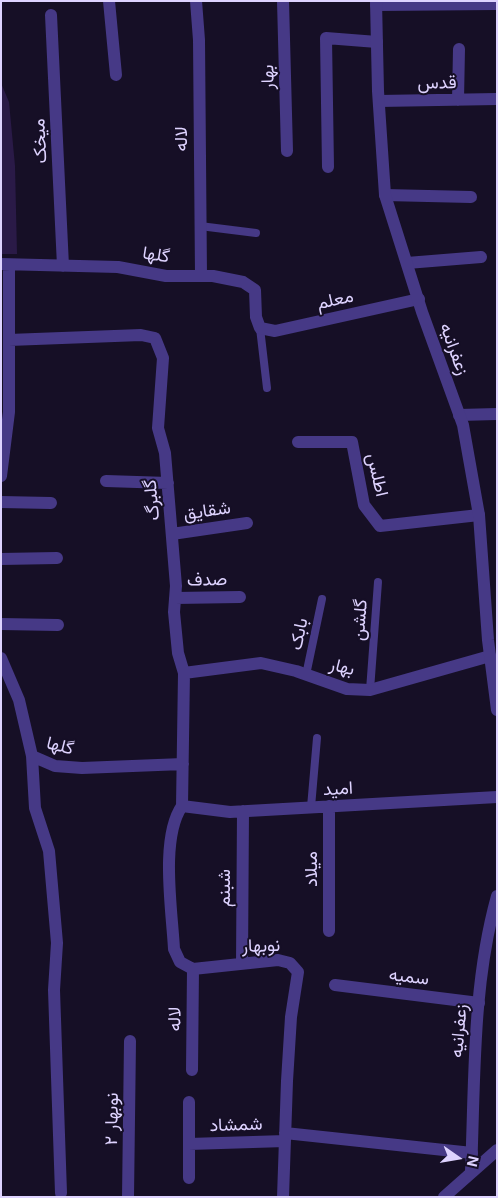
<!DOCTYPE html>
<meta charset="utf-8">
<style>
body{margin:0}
#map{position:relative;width:498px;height:1198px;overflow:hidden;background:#160f26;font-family:Inter,sans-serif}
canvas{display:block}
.frame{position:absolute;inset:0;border:2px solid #ded3ff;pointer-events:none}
.north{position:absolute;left:433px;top:1133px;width:50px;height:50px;-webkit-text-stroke:4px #160f26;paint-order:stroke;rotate:103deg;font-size:14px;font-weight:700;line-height:20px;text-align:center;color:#ded3ff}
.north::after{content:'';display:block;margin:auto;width:18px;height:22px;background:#ded3ff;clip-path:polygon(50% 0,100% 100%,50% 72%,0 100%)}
</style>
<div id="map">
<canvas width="498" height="1198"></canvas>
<div class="frame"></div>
<div class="north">N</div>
</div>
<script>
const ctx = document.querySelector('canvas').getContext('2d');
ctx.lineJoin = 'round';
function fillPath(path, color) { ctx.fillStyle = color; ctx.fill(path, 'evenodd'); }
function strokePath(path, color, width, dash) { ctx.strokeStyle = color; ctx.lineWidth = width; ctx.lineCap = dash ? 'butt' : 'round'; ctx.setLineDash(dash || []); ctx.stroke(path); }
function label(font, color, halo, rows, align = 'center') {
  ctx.font = font + ' Inter,Vazirmatn,sans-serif'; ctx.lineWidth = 4; ctx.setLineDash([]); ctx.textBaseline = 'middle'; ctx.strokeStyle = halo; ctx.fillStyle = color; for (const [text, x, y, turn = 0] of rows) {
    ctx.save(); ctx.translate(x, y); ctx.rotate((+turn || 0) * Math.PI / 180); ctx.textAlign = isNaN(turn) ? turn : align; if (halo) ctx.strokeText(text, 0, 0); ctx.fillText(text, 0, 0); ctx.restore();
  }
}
const building = new Path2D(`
 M1 83 9 102 15 166 17 254H1Z`);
const service = new Path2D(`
 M200 226 256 233
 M260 328 267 388
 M306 675 322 599
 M370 690 378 582
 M311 807 317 738`);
const minor = new Path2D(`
 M109 1 116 75
 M196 1 199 40 201 276
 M283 1 287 151
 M376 5 497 4
 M51 15 63 266
 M458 100 459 49
 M379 101 497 99
 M328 167 326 38 377 42
 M385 195 471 197
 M407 263 481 257
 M1 264 118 267 166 276H213L243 282 255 290 256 317 260 328 275 331 419 299
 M9 340 141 335 155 338 163 358 158 428 165 453 176 586 174 612 178 653 184 673 182 806
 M459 415 497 414
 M298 442H352L364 505 380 526 479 515
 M1 476 9 412V265
 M106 481 168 483
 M1 502 51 503
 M172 534 247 523
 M1 559 57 558
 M175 598 240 597
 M1 624 58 625
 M1 658 19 700 32 756 55 766 82 768 183 764
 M184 673 261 663 296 671 347 689 370 690 490 656
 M32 756 35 808 49 851 57 943 54 990 61 1193
 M182 806C160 838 172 910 174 949L180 962 193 969 278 960 290 963 298 972 291 1017 287 1081 283 1197
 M182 806 230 812 497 797
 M329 931V806
 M242 964 243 811
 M335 985 479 1003
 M192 1070 193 969
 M189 1102V1178
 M285 1133 472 1153
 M189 1144 285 1141
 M128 1197 130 1041`);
const tertiary = new Path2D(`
 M376 1 378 91 385 195 422 312 463 425 479 515 488 640 497 710
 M471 1171C475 1079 472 986 497 896
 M444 1197 497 1150`);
const streetNames = [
 ["بهار",268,77,-91],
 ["قدس",437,83,-1],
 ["لاله",182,139,-90],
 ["میخک",40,141,-93],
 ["گلها",156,255,9],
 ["معلم",335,300,-13],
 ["زعفرانیه",454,349,70],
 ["اطلس",377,475,77],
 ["گلبرگ",152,500,-95],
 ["شقایق",207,511,-8],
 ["صدف",207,580,-1],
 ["گلشن",360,620,-86],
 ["بابک",299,634,-78],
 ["بهار",342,667,14],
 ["گلها",60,746,14],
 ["امید",338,789,-3],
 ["میلاد",312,869,-90],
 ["شبنم",225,888,-90],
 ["نوبهار",261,946,-2],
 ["سمیه",409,977,7],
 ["لاله",175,1019,-89],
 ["زعفرانیه",459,1031,-85],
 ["نوبهار ۲",112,1119,-89],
 ["شمشاد",236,1125,-2]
];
fillPath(building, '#2a1a47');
strokePath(service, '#463986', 8);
strokePath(minor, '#463986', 12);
strokePath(tertiary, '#463986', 12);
label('18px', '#ded3ff', '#160f26', streetNames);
</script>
